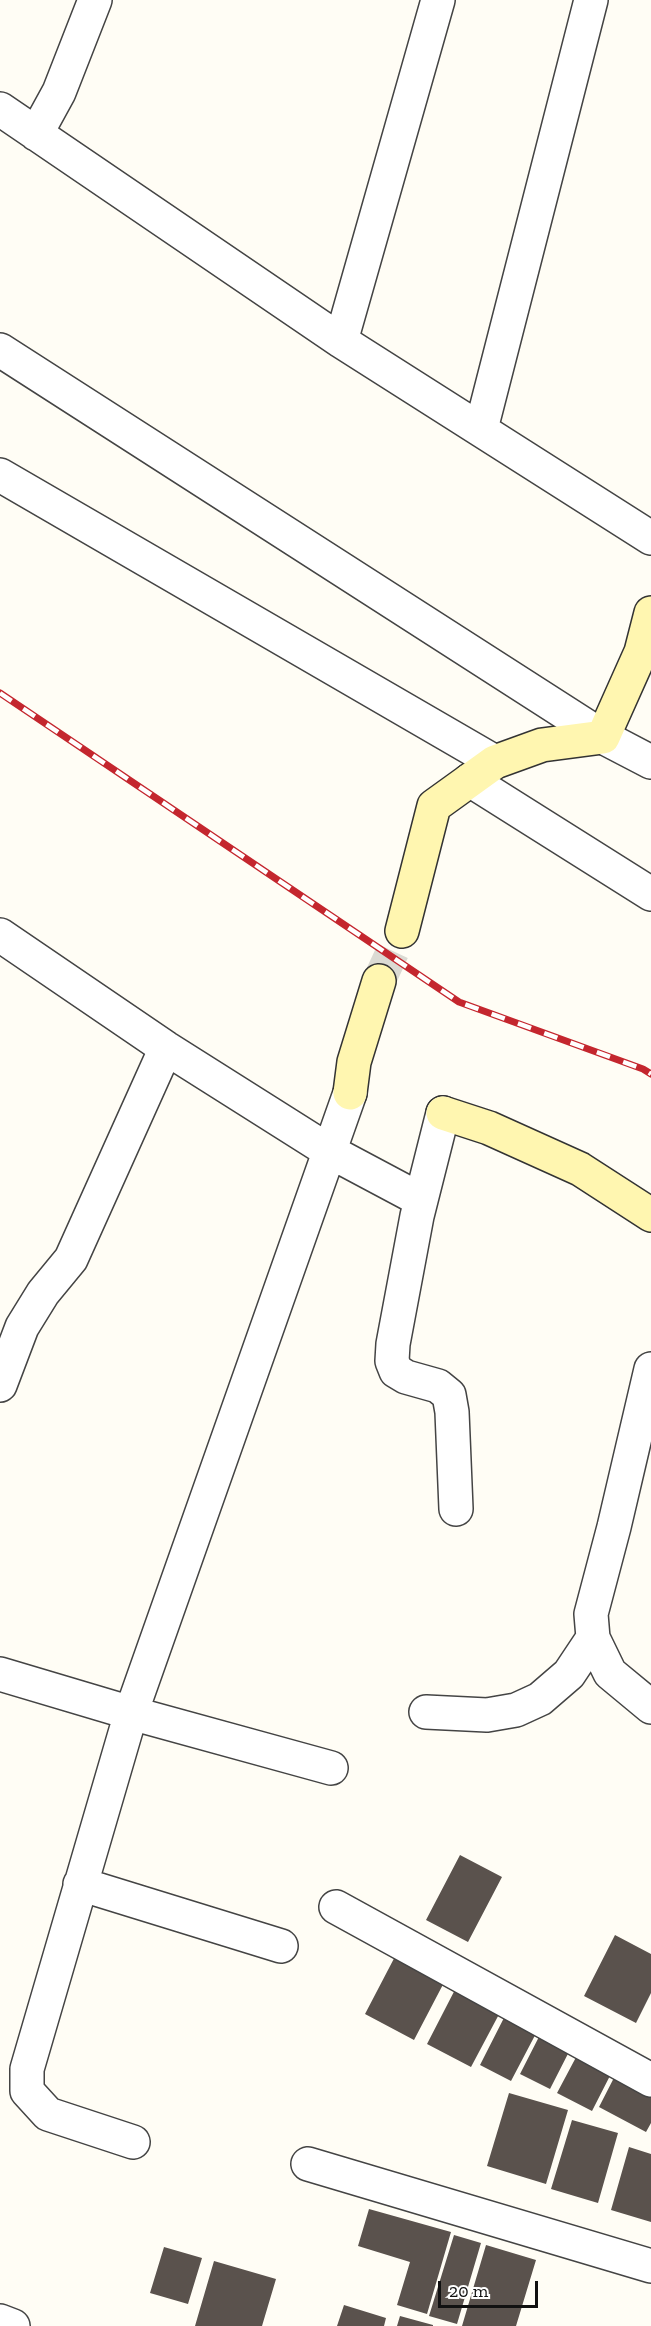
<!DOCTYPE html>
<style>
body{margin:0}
#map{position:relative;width:651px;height:2326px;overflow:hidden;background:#fffdf5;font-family:"Zilla Slab",serif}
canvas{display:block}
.scale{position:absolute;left:438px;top:2281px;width:100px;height:27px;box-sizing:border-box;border:3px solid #111;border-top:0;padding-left:8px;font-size:18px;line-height:21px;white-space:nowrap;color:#111;-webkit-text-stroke:4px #fff;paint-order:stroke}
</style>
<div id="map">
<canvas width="651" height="2326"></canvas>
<div class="scale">20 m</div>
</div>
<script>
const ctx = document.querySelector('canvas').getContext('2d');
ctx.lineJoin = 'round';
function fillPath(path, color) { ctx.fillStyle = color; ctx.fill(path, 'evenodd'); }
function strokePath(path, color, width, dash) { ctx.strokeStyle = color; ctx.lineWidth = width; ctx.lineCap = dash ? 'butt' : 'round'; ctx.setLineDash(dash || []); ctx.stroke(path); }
const building = new Path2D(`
 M460 1855 502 1877 468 1942 426 1920Z
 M615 1935 651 1954V1993L636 2023 584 1996Z
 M400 1947 449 1973 414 2040 365 2014Z
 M460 1980 505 2003 471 2067 427 2044Z
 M510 2006 542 2022 511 2081 480 2065Z
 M545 2025 575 2040 550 2089 520 2074Z
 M582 2046 616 2064 592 2111 557 2093Z
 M620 2066 651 2082V2123L646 2132 599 2107Z
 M509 2093 568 2110 546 2184 487 2166Z
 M572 2120 618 2133 598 2203 551 2189Z
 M629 2147 651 2154V2222L611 2210Z
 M369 2209 451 2232 427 2314 397 2305 410 2262 358 2246Z
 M454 2235 481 2243 457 2324 429 2316Z
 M486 2245 536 2260 516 2326H462Z
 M164 2247 202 2258 188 2304 150 2293Z
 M214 2261 276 2279 262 2326H195Z
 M344 2305 386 2318 384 2326H337Z
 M400 2316 433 2325V2326H397Z`);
const secondaryTunnel = new Path2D(`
 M379 981 402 931`);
const street = new Path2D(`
 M0 109 341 341 651 538
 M36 134 59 92 95 0
 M341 341 438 0
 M0 350 603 737 651 762
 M481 429 591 0
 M0 475 495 762
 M470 780 651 894
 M0 935 166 1048 329 1151 421 1200
 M443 1113 417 1216 393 1344 392 1361 396 1371 406 1377 438 1386 449 1395 452 1412 456 1509
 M651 1369 614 1527 591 1614 593 1638 610 1673 651 1707
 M0 1385 22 1327 43 1293 71 1259 166 1048
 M0 1674 131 1713 331 1768
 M426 1712 487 1715 516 1710 540 1699 569 1674 593 1638
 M80 1884 281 1946
 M336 1907 651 2080
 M133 2142 48 2114 27 2091V2069L131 1713 350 1093
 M308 2164 651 2266
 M0 2321 13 2326`);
const secondary = new Path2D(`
 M402 931 434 806 495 762 542 745 603 737 641 652 651 613
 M350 1093 354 1062 379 981
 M443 1113 489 1128 580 1169 651 1215`);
const rail = new Path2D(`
 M0 693 459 1002 643 1069 651 1074`);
fillPath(building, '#5a524d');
strokePath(secondaryTunnel, '#dbdad3', 33, [33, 16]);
strokePath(street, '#444', 36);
strokePath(secondary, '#333', 36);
strokePath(street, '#fff', 33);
strokePath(secondary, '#fff6b0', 33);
strokePath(rail, '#c4262e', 7);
strokePath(rail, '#fff', 4.5, [14]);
</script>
